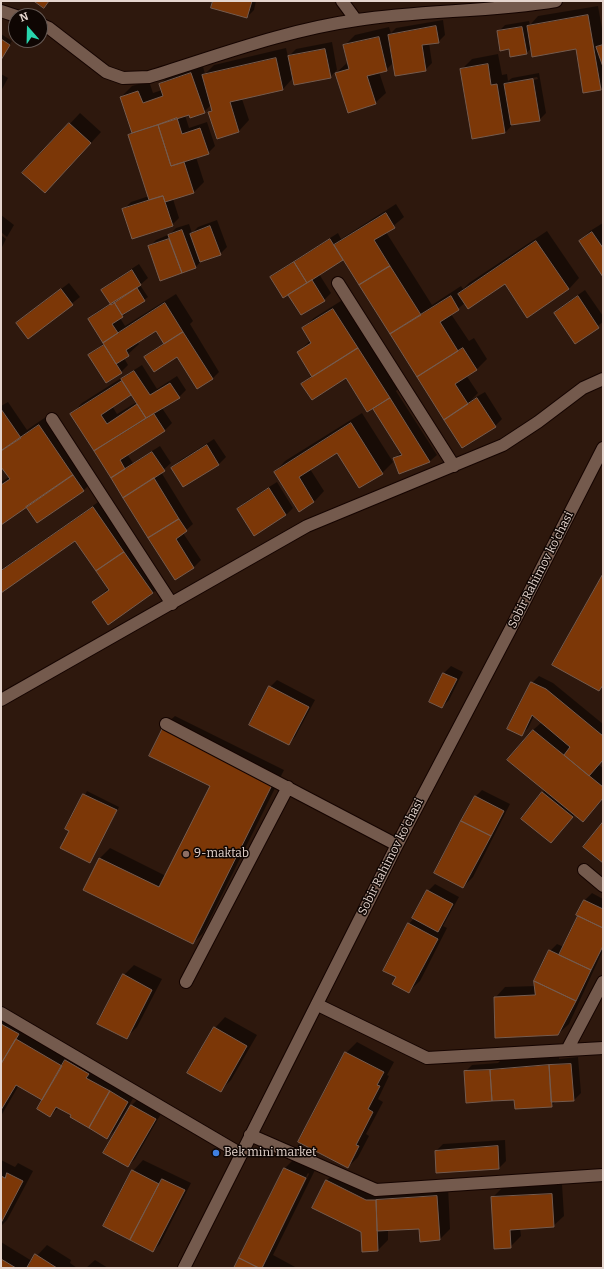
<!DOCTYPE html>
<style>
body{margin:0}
#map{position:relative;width:604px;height:1269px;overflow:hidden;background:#2e180d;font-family:Bitter,serif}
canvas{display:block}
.frame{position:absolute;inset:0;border:2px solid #e5d5ce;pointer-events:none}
.north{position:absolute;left:8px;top:8px;width:40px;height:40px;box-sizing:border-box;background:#0f0603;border:1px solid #655954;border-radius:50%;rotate:340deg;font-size:11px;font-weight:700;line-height:16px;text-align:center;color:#e5d5ce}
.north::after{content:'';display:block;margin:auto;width:14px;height:18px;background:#28d5ad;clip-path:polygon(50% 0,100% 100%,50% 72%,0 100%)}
</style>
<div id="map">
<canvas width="604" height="1269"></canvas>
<div class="frame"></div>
<div class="north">N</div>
</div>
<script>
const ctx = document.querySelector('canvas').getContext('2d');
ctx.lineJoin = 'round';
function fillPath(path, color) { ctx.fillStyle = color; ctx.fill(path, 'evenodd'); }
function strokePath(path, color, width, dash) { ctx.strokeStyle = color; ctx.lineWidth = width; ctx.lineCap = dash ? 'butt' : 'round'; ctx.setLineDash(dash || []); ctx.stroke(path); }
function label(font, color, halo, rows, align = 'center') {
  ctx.font = font + ' Bitter,serif'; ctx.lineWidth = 3; ctx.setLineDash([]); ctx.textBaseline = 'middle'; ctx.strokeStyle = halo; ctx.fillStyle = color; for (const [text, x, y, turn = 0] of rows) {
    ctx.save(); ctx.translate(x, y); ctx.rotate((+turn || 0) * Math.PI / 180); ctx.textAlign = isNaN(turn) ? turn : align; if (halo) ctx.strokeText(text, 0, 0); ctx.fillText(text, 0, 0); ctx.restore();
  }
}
const shadow = new Path2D(`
 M214 1H256L254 10 247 17Z
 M598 6 603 34V86L600 89 577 48H532L526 53 510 48 498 32 505 25 529 21 530 25 538 16Z
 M443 20 445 35 438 42 429 43 432 63 425 70 394 62 386 70 379 72 386 93 375 103 336 73 348 62 345 45 355 35 389 27 391 33 396 28Z
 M1 34 12 41 1 59Z
 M332 42 337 70 330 77 293 78 283 89 242 99 249 120 239 131 218 138 209 112 212 109 211 105 204 112 185 115 189 128 207 122 215 146 208 153 196 157 204 182 194 192 173 199 179 218 172 225 124 209 131 202 149 196 129 135 133 131 121 97 132 86 149 81 153 93 162 90 160 84 171 74 202 63 205 74 214 65 286 48 288 57 296 49Z
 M498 54 502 75 507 74 508 81 512 78 539 73 546 113 539 120 513 124 505 133 473 138 461 70 472 59ZM537 77 538 79 512 84V82Z
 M1 74 8 78 1 91Z
 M80 113 101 132 55 182 24 173Z
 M396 204 404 217 386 232 432 305 461 286 463 289 469 283 547 231 579 278 569 289 527 316 505 283 465 303 451 314 469 341 474 338 487 359 477 369 466 375 478 393 471 400 485 392 502 419 495 426 462 447 344 259 319 274 331 293 324 300 301 314 289 293 271 278 278 271 338 233 341 239Z
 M1 215 14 225 7 237 1 232Z
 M217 220 227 247 220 254 202 260 195 268 161 280 149 247 156 240 170 234 176 228 189 224 192 233 198 227Z
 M603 223V275L580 241 590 231Z
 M1 235 6 239 1 249Z
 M139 264 148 278 140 285 148 297 120 318 125 326 176 294 193 321 190 324 219 372 212 379 177 356 146 357 164 343 156 330 138 342 139 344 124 358 128 365 121 372 89 355 104 343 89 319 96 312 111 303 103 290 110 283Z
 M69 283 80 297 29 338 17 323Z
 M585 290 603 316V322L575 342 555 313 562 306Z
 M344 299 400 387 396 391 437 455 430 461 400 472 395 459 401 452 373 407 347 377 303 384 312 375 298 352 311 340 303 328 314 318Z
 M142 365 157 389 177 376 186 390 179 397 162 408 172 423 165 430 127 454 133 463 160 446 171 463 161 472 193 524 183 533 201 560 194 567 176 579 72 414 82 403ZM132 394 137 402 117 414 112 406Z
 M8 402 27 430 53 412 86 461 91 483 84 490 37 522 26 506 1 523V482L9 477 1 465V406Z
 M362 413 393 462 382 473 360 487 338 452 310 469 324 491 314 502 275 472 285 461Z
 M214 439 226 457 219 464 184 486 172 468 179 461Z
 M277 482 293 508 286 515 254 535 238 509 245 502Z
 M104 498 163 582 153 593 93 602 109 588 76 540 1 592V568L2 569Z
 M451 666 463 672 449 700 442 707 430 701 444 673Z
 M539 676 553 683 603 724V759L599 765 603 768V799L583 821 575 814 558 835 522 818 545 790 533 730 542 722 534 716 528 728 521 735 532 683Z
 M277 680 315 700 295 737 288 744 270 687Z
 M175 716 284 770 203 933 193 943 85 889 100 858 110 848 166 876 211 785 164 726Z
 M482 790 510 804 473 877 463 887 475 797Z
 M87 791 119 807 90 862 70 830 67 829Z
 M435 884 459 897 443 926 447 928 420 981 409 991V924L414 918 428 891Z
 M592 893 603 899V950L569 1024 558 1034 495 998 505 987 536 986 535 981 550 951 557 944 564 947 585 900Z
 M134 965 162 979 137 1027 126 1038 124 975Z
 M1 1008 98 1063 96 1067 135 1095 114 1131 107 1138 59 1107 50 1116 43 1099 19 1085 1 1116Z
 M225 1017 257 1035 231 1080 220 1091 215 1028Z
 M357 1042 394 1062 387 1075 389 1076 378 1099 383 1102 366 1134 369 1136 358 1157 348 1167 346 1053Z
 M559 1056V1059L578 1057 581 1093 574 1100 556 1101 551 1106 515 1099 465 1072 472 1065 498 1063 502 1059Z
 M139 1098 162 1112 135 1159 128 1166 104 1153 132 1105Z
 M505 1140 506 1161 499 1168 436 1151 443 1144Z
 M295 1158 316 1168 273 1255 297 1268H235L285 1168ZM308 1173 309 1174 270 1253H268Z
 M1 1160 15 1167 18 1163 33 1171 7 1220 1 1226Z
 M143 1160 191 1183 160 1244 153 1251 104 1226 133 1171Z
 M337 1171 376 1190 448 1186 450 1229 440 1239 420 1228 388 1230V1240L378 1250 362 1231 326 1181Z
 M562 1184 564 1216 553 1226 520 1228 521 1236 510 1247 492 1198 503 1187Z
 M1 1242 32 1261 47 1245 71 1260 70 1263 77 1268H1Z
 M95 1260 108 1268H86Z`);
const building = new Path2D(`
 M34 1H49L44 8Z
 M213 1H252L247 18 211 8Z
 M588 15 601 90 583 93 576 49 532 57 527 26Z
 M436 26 439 43 422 45 426 71 395 76 388 35Z
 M522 27 527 54 510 57 509 49 500 51 497 31Z
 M379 37 387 71 367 76 376 104 348 113 335 73 349 69 343 45Z
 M1 39 10 45 1 60Z
 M603 45V67L596 47Z
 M325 49 331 78 294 85 288 56Z
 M276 58 283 90 230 102 239 132 217 139 208 112 212 111 202 75Z
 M488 64 491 85 497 84 505 133 472 139 460 69Z
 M191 73 205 113 190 118 189 115 132 133 120 97 138 91 143 103 163 96 159 84Z
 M533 79 540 121 511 125 504 84Z
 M177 118 182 134 200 128 209 154 171 166 158 125Z
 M69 123 91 143 45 193 22 173Z
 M158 125 171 166 184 162 194 193 165 202 163 196 149 200 128 135Z
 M163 196 173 226 132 239 122 209Z
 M386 213 395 228 374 240 390 266 359 285 334 245Z
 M210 226 221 255 200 262 190 234Z
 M182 230 196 268 182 273 168 235Z
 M592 232 603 248V277L579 241Z
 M169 239 182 273 160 281 148 246Z
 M330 239 343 260 307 283 294 262Z
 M536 241 569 289 527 318 505 284 468 309 458 294Z
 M294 262 307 283 283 298 270 277Z
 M390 266 421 315 390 334 359 285Z
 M132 270 141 285 111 305 101 290Z
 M312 280 325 301 301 315 288 295Z
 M137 288 145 301 122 315 114 302Z
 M61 289 73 305 28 339 16 323Z
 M451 296 459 310 440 322 458 351 417 377 390 334Z
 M578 296 599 328 575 344 554 313Z
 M114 302 123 317 112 324 118 333 103 343 88 319Z
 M165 303 183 332 164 344 156 331 126 350 129 356 116 364 103 343Z
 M333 309 358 348 312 377 297 352 311 343 302 328Z
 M183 332 213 379 197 389 177 357 154 372 144 357Z
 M104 345 122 373 106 383 88 355Z
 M358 348 390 398 367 412 346 378 312 400 301 384Z
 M463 348 477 370 455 384 468 404 444 420 417 377Z
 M134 371 150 395 170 383 180 398 146 418 121 379Z
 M122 381 131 395 101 415 107 424 137 404 146 418 94 451 70 414Z
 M390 398 430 462 399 474 393 458 402 455 373 409Z
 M477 398 496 427 462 448 444 420Z
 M1 409 21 438 1 451Z
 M154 414 165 431 120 460 125 469 111 478 94 451Z
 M351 423 383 474 359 488 337 453 299 477 314 502 299 512 274 472Z
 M39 425 73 475 1 525V485L10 479 1 467V451Z
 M207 445 219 465 183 487 171 468Z
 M152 452 165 471 123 498 111 478Z
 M73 475 84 491 37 523 26 507Z
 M154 478 179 519 148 538 123 498Z
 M269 488 286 515 254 536 237 509Z
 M93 507 124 552 96 571 75 541 1 593V571Z
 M179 519 187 531 176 539 194 568 175 580 148 538Z
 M124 552 153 593 108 625 92 602 109 590 96 571Z
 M603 574V685L599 691 552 665Z
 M443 673 457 679 442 708 429 702Z
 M531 682 546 689 603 736V760L589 776 564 755 570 747 532 715 522 736 507 729Z
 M269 686 309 707 289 745 249 725Z
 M164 726 274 781 193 944 83 890 99 858 159 887 210 786 149 756Z
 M533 730 603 787V798L583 822 507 760Z
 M542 792 573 817 551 843 521 819Z
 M83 794 117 810 90 863 60 848 69 831 65 829Z
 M475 796 504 811 491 836 461 821Z
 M461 821 491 836 463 888 434 873Z
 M603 822V863L583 847Z
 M427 890 453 904 438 932 412 918Z
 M584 900 603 909V928L576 915Z
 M578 916 603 928V946L591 970 559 955Z
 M408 923 438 939 409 993 392 984 396 977 383 971Z
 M549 950 591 970 576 1001 534 981Z
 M123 974 152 990 127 1039 97 1024Z
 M534 981 576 1001 558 1035 495 1038 494 997 535 995Z
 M1 1024 19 1034 1 1064Z
 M214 1027 247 1046 221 1092 187 1073Z
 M16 1039 62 1066 42 1100 16 1085 1 1110V1064Z
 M345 1052 384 1072 377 1085 380 1086 368 1109 373 1112 356 1145 359 1146 348 1168 298 1142Z
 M65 1060 89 1074 86 1078 110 1091 89 1128 70 1117 71 1115 56 1107 50 1117 37 1109Z
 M571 1064 574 1101 551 1102 549 1065Z
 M549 1065 552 1107 515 1109 514 1100 492 1101 490 1070Z
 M490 1070 492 1101 466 1103 464 1071Z
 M110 1091 128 1102 107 1139 89 1128Z
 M131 1105 156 1119 128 1167 103 1153Z
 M498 1146 499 1169 436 1173 435 1151Z
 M284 1168 306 1178 262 1268H259L239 1258Z
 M132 1170 159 1184 130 1240 103 1226Z
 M7 1173 23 1181 1 1223V1176L5 1178Z
 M162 1179 185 1190 153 1252 130 1240Z
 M326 1180 366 1200H376L378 1251 362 1252 361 1232 312 1208Z
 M552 1194 554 1227 510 1230 511 1248 494 1249 491 1197Z
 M437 1196 440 1240 420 1242 419 1229 377 1231 376 1200Z
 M35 1254 57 1268H27Z
 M239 1258 259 1268H234Z
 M1 1259 16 1268H1Z`);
const minor = new Path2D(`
 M342 1 356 20
 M1 11 16 16
 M40 24 49 28 106 72 123 78 149 77C217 56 286 30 357 20 423 10 490 12 556 1
 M338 283 454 466
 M52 419 172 604
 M1 700 307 526 503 445 538 422 583 388 603 379
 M166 724 397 845
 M584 870 603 886
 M186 982 288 787
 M318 1005 427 1058 603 1048
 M1 1013 241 1154
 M567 1050 603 982
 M250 1135 376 1190 603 1175
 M184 1268 397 845 510 630 603 448`);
const markers = [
 [186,854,4,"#8d6e63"],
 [216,1153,4,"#3f7fe0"]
];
const streetNames = [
 ["Sobir Rahimov ko'chasi",541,570,-63],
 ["Sobir Rahimov ko'chasi",391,857,-63]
];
const poiNames = [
 ["9-maktab",194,854],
 ["Bek mini market",224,1153]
];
fillPath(shadow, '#0007');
fillPath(building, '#7c3707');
strokePath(building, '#755b4e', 1);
strokePath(minor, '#150400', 14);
strokePath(minor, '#745a4d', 12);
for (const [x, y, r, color] of markers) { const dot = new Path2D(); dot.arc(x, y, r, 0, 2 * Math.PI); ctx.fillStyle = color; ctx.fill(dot); strokePath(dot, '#0f0603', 1.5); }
label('12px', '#e5d5ce', '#0f0603', streetNames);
label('12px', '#e5d5ce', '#0f0603', poiNames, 'left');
</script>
